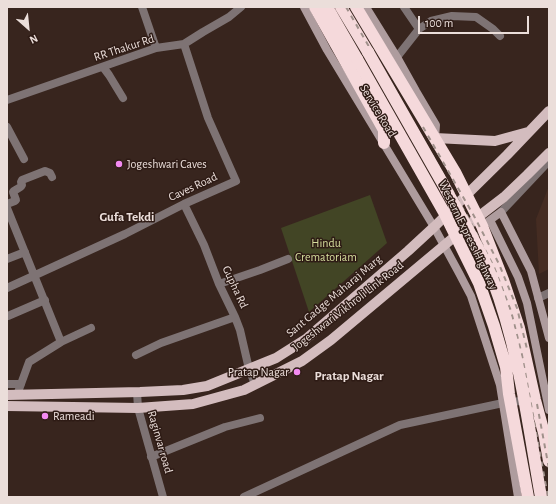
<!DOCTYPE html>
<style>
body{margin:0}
#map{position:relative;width:556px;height:504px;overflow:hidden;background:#38251e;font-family:"Alegreya Sans",sans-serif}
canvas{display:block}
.frame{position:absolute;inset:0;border:8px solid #ebdeda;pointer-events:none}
.north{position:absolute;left:8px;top:8px;width:40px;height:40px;-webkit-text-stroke:3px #2e1b15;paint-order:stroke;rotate:153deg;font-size:11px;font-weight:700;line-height:16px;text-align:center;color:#ebdeda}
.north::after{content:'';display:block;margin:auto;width:14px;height:18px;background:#ebdeda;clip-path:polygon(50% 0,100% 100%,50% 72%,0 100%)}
.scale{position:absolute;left:418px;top:16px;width:111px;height:18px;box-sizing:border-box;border:2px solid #ebdeda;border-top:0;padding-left:5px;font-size:12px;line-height:14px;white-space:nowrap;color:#ebdeda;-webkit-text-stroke:3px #2e1b15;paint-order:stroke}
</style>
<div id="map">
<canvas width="556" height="504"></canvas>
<div class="frame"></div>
<div class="north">N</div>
<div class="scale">100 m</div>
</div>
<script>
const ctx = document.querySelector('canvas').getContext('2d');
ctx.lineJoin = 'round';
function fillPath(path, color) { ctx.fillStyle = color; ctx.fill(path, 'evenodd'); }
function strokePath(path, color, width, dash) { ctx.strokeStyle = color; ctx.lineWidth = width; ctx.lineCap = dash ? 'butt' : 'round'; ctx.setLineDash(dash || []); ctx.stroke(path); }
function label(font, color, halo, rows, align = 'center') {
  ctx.font = font + ' "Alegreya Sans",sans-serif'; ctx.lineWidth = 3; ctx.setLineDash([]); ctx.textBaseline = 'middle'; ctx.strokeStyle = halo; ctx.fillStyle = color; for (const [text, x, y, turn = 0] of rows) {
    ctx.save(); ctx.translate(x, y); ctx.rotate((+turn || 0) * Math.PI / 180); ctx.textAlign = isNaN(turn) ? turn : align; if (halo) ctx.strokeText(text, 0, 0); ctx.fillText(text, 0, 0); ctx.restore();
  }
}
const built = new Path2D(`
 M549 186V269L539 274 536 219Z`);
const green = new Path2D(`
 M370 195 387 243 309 312 281 228Z`);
const street = new Path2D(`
 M142 7 156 48
 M404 7 419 29
 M397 57 419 29 431 21 452 16 476 17 493 29 500 36
 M103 67 109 75 123 98
 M7 100 156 48 184 44 203 32 229 17 241 7
 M7 127 24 159
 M7 204 15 201 16 200 13 192C15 189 20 189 22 185L21 182 22 180 45 171 50 173 52 177
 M184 204 204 245 219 284 235 317 240 330 249 369 255 384
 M7 208 61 342 29 362 17 395
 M501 212 549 161
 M7 259 25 252
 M219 284 260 270 288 259
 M7 288 125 234 184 204 236 181 208 118 184 44
 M538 298 549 293
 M8 316 45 300
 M61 342 91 328
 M136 355 161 343 235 317
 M7 384H21
 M137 392 138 408 163 497
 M151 457 225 427 260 418
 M244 497 400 425 503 403 529 400`);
const secondary = new Path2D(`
 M304 7 327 50 434 227 459 273 471 296 500 385 518 497
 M366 7 397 57 416 91 436 125 435 138
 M490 220 518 277 527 303 549 410
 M486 223 501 212 531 271 549 338`);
const primary = new Path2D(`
 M435 138 495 141 528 132
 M7 395 140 392 183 390 207 386 276 358 306 339 408 251 434 227 507 155 549 111
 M7 406 138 408 193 404 244 390 302 361 331 340 478 217 504 197 527 175 549 153`);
const highway = new Path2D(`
 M315 7 384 130V143
 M327 7 357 59
 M341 7 368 52
 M356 7 455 172 482 226 503 280 519 328 535 400 544 433 549 461`);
const rail = new Path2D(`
 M346 7 469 219 494 267 511 311 522 355 548 497
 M423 127 474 216 499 264 517 308 527 349
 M537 404 549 469`);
const highwayBridge = new Path2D(`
 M368 52C393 96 418 140 443 184 459 214 479 246 492 278 519 348 528 424 541 497
 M357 59 445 214 479 283 494 326 506 367 509 394 528 497`);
const markers = [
 [119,164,4,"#f38af1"],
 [297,372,4,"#f38af1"],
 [45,416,4,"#f38af1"]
];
const streetNames = [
 ["RR Thakur Rd",124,48,-18],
 ["Service Road",378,111,59],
 ["Caves Road",193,187,-25],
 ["Western Express Highway",468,235,64],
 ["Gupha Rd",235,287,65],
 ["Sant Gadge Maharaj Marg",334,296,-40],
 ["Jogeshwari Vikhroli Link Road",348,306,-38],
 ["Raginvar road",160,442,74]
];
const poiNames = [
 ["Jogeshwari Caves",127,164],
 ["Pratap Nagar",289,372,"right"],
 ["Rameadi",53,416]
];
const parkNames = [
 ["Hindu",326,243],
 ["Crematoriam",326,257]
];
const neighbourhoodNames = [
 ["Gufa Tekdi",127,217],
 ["Pratap Nagar",349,376]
];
fillPath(built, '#452c22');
fillPath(green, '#424525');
strokePath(street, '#7e7374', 8);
strokePath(secondary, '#ae9c9e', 8);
strokePath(primary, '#d3bcbe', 10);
strokePath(highway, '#f5d9db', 12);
strokePath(rail, '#a0918b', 2, [5, 5]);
strokePath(highwayBridge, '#f5d9db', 12);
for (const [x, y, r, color] of markers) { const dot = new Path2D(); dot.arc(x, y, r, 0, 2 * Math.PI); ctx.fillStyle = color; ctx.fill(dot); strokePath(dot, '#2e1b15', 1.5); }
label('12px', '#ebdeda', '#2e1b15', streetNames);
label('12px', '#ebdeda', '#2e1b15', poiNames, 'left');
label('12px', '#d6de9e', '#2e1b15', parkNames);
label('bold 13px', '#ebdeda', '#2e1b15', neighbourhoodNames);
</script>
